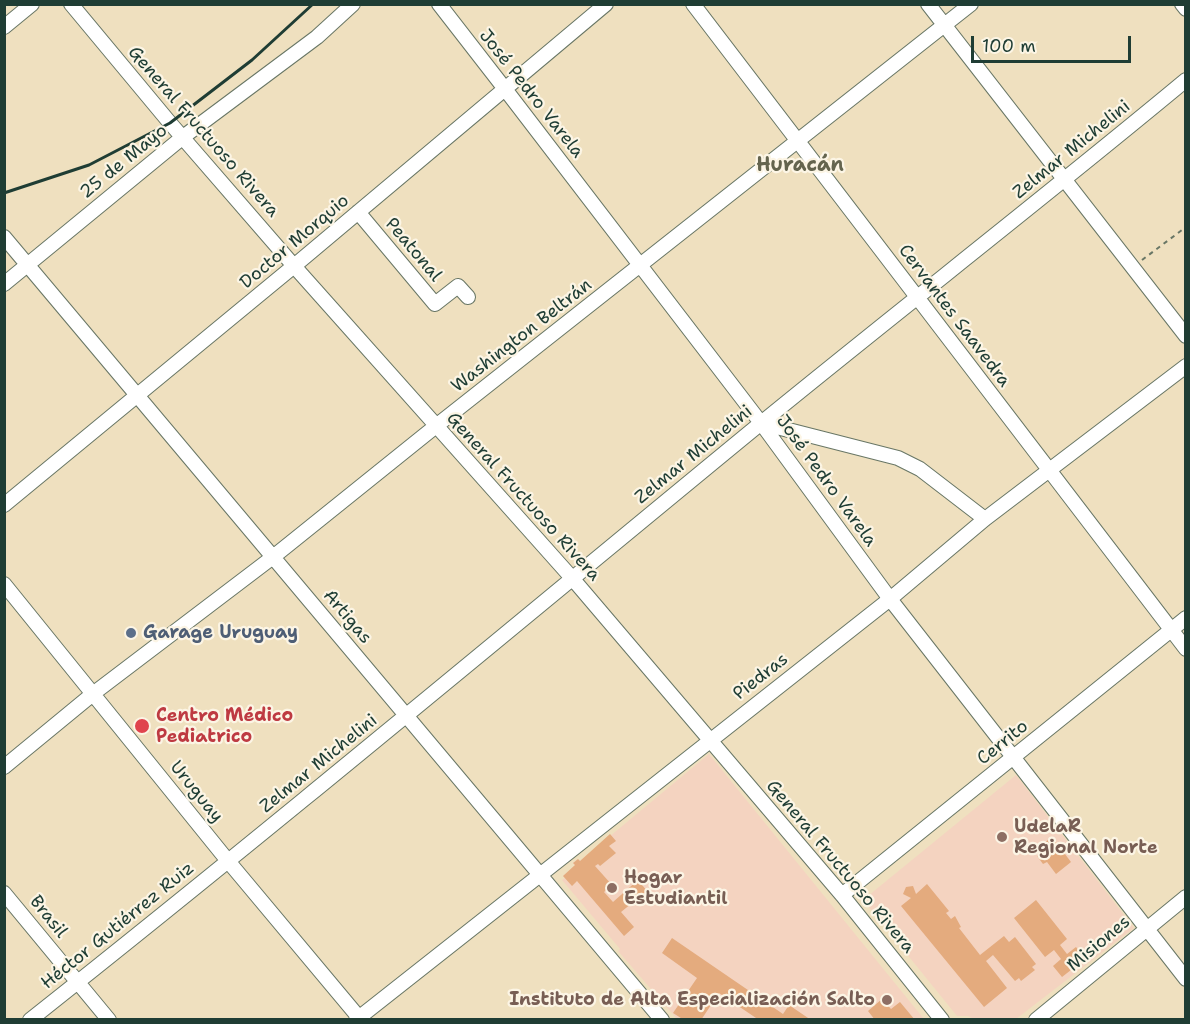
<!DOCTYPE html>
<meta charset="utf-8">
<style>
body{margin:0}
#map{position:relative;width:1190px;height:1024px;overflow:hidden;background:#efe0bf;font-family:"Shantell Sans",sans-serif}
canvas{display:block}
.frame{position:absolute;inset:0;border:6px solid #1f3d34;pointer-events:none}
.scale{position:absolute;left:971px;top:36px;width:160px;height:27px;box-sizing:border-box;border:3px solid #1f3d34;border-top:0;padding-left:8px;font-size:18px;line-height:21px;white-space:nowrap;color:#1f3d34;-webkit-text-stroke:4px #fcf5e5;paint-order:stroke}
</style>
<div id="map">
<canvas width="1190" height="1024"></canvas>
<div class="frame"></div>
<div class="scale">100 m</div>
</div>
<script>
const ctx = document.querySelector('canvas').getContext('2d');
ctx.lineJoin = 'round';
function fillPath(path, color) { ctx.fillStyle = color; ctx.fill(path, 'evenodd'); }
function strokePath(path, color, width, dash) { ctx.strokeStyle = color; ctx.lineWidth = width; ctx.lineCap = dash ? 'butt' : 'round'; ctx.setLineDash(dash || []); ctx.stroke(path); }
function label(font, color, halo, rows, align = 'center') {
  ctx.font = font + ' "Shantell Sans",sans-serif'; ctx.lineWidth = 4.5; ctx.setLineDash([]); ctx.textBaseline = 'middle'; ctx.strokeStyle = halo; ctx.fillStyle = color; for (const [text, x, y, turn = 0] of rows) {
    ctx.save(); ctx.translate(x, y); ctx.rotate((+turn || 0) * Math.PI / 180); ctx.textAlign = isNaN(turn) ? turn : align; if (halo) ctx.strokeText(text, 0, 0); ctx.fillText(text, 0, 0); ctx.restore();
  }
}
const built = new Path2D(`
 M709 754 924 1019H677L618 951 620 949 562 880 565 878 563 876 575 866 573 863 578 859 580 861Z
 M1016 775 1134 928 1016 1019H974L968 1016H957L863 900Z`);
const building = new Path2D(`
 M610 834 616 841 609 846 616 853 600 866 598 864 595 866 612 885 604 892 613 902 638 880 647 891 621 912 634 927 624 936 577 881 572 886 563 876 575 865 573 863 578 859 580 861Z
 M1052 837 1071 862 1056 874 1047 862 1043 864 1037 856 1040 853 1036 849Z
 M927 884 949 911 946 913 951 919 955 916 961 927 959 928 980 955 1004 936 1009 942 1015 937 1036 964 1032 967 1035 970 1021 981 1019 978 1015 981 993 955 986 961 1007 988 984 1007 901 906 911 898 903 894 906 887 913 886 916 894Z
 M1036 900 1067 939 1060 945 1067 954 1076 947 1085 959 1062 977 1053 966 1061 959 1054 950 1045 957 1014 918Z
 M672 938 783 1014 789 1005 811 1020H759L719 993 701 1020H684L673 1013 697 978 662 953Z
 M882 999 891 1009 900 1002 915 1020H875L868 1011Z`);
const path = new Path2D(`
 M1142 260 1186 227`);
const minor = new Path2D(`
 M71 4 170 123 294 266 572 578 842 895 942 1020
 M439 4 505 89 761 423 890 599 1186 979
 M693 4 1186 649
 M928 4 1186 336
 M1182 4 1186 9
 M4 27 32 4
 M358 212 435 304 458 286 468 297
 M4 237 662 1020
 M4 284 183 137 317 37 353 4
 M761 423 898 458 920 469 985 519
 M4 505 294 266 606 4
 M4 584 228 861 361 1020
 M4 767 94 693 273 557 436 426 971 4
 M4 893 109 1020
 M842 895 1186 618
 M30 1020C275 826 514 626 755 428 898 311 1044 198 1186 80
 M356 1020 890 599 985 519 1186 366
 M1036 1020 1186 897`);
const rail = new Path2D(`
 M4 193 89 165 170 123 252 60 313 4`);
const markers = [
 [131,633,6,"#5c6f8a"],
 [142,726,8,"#e0444e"],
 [1002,837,6,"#8d6e63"],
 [612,888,6,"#8d6e63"],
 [887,1000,6,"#8d6e63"]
];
const streetNames = [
 ["José Pedro Varela",531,94,52],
 ["General Fructuoso Rivera",203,132,49],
 ["Zelmar Michelini",1072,150,-39],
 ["25 de Mayo",124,162,-39],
 ["Doctor Morquio",295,242,-40],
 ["Peatonal",413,250,50],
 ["Cervantes Saavedra",954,316,53],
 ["Washington Beltrán",522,336,-38],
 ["Zelmar Michelini",694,455,-39],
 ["José Pedro Varela",826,481,54],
 ["General Fructuoso Rivera",523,497,48],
 ["Artigas",347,617,50],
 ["Piedras",761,677,-38],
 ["Cerrito",1003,743,-39],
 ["Zelmar Michelini",319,764,-39],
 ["Uruguay",196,792,51],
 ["General Fructuoso Rivera",840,867,50],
 ["Brasil",48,917,51],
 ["Héctor Gutiérrez Ruiz",118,926,-39],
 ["Misiones",1099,944,-40]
];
const serviceNames = [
 ["Garage Uruguay",143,633]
];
const healthNames = [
 ["Centro Médico",156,716],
 ["Pediatrico",156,737]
];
const educationNames = [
 ["UdelaR",1014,827],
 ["Regional Norte",1014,848],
 ["Hogar",624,878],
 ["Estudiantil",624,899],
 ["Instituto de Alta Especialización Salto",875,1000,"right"]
];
const neighbourhoodNames = [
 ["Huracán",800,166]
];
fillPath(built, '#f4d3c0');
fillPath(building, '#e4ab7e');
strokePath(minor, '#687665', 16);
strokePath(path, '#687665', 2, [4.5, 4.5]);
strokePath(minor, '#fff', 14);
strokePath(rail, '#1f3d34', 3);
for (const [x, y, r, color] of markers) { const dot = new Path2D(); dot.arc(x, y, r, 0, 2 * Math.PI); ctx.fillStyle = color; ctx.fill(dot); strokePath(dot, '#fcf5e5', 2); }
label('18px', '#1f3d34', '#fcf5e5', streetNames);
label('bold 18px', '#4e5e75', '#fcf5e5', serviceNames, 'left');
label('bold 18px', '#be3a42', '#fcf5e5', healthNames, 'left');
label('bold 18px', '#785e54', '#fcf5e5', educationNames, 'left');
label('bold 20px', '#64644e', '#fcf5e5', neighbourhoodNames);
</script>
